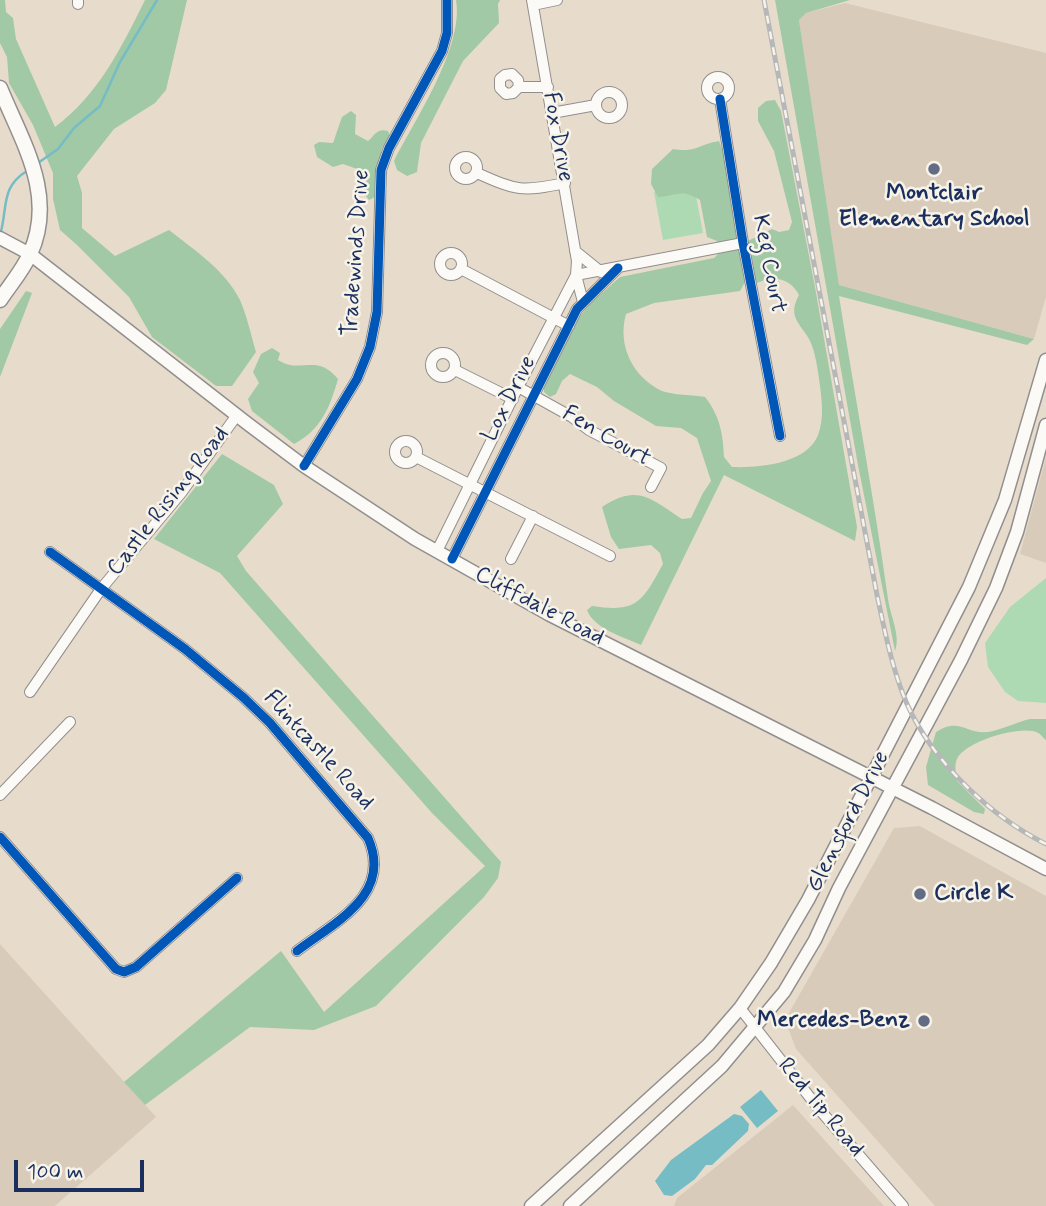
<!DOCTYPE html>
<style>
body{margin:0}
#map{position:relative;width:1046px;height:1206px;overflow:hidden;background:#e7dccb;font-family:Mynerve,sans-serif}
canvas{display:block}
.scale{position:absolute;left:14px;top:1160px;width:130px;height:32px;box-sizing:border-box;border:4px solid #1b2f5e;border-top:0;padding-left:9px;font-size:21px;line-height:24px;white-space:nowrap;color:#1b2f5e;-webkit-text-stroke:5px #f7f3e8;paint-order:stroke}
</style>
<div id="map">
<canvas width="1046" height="1206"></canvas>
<div class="scale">100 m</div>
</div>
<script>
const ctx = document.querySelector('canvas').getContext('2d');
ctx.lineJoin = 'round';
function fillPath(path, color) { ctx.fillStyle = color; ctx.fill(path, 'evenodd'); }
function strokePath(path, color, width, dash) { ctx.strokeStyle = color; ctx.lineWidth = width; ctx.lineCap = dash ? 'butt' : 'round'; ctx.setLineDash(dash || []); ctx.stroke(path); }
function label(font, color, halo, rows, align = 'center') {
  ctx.font = font + ' Mynerve,sans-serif'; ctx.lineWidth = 5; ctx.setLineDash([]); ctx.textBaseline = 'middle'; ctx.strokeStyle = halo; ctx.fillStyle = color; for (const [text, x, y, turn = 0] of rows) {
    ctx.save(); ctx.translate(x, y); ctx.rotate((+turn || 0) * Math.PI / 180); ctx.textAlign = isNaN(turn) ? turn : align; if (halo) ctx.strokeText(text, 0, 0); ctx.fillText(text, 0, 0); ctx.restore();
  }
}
const built = new Path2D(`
 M845 3 1046 53V297L1034 339 839 285 799 20 806 13Z
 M1046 457V563L1020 554Z
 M920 826 1046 896V1206H935L796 1049 785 1020 894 828Z
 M0 944 156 1117 55 1206H0Z
 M793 1105 884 1206H674L677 1198Z`);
const green = new Path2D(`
 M694 185 703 233 663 240 654 192Z
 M1046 578V703L1018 701 1005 692 988 667 985 643 1010 607Z`);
const forest = new Path2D(`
 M0 0H5L6 12 13 18 16 39 55 127C99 94 121 48 145 0H187L166 90 155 103 114 129 77 176 82 193V228L115 256 169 230C193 249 226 271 240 300 247 316 251 335 256 352L232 386H216L152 337 129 297 77 245 60 230 53 199V173L33 125 9 83 7 57 0 43Z
 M456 0H500L498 4 499 23 463 61 421 143 417 172 407 176 397 170 394 161C416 118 464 47 456 0Z
 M775 0H850L806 13 799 20 839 285 1034 339 1027 345 839 296C855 397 874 498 888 599 890 615 901 636 895 651L858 465Z
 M775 100 781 111 815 287 857 527 855 541 724 475 641 645C624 637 594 629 587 610L592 606C637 613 642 602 663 564L660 553 651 545 619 549 611 537 602 507C638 483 651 499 682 519L691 518 703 493 711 481 697 438 681 428 656 426 614 401 597 387 570 374 562 381 556 394 550 397 544 392V381L578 318 593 301 620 277 714 258 719 253 717 241 707 237 700 200C681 188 677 196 658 197L651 184 652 169 673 149C696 153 697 145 719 141L725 157 745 267V282L740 291 654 303 626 314C617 346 633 377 662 391 672 395 694 395 705 397 720 416 723 434 724 457L732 467C758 468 807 464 818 435 824 419 822 402 820 386 818 372 816 352 809 339 800 323 787 317 799 295 790 278 774 275 757 283L753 278 748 241 772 229 779 232 789 230 792 222 774 151 758 121V108L766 101Z
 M351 111 356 115 355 134 368 141C376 134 377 128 388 131L390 136 382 148 375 197 369 200C361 191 360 182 360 170L343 164 333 167 317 157 314 145 319 142 333 143 342 117Z
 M26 291 32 293 0 377V329Z
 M272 348 280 353 278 360C301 375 316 352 338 379 330 407 321 430 294 444L252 411 248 399 259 383 253 372 261 354Z
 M222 454 274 485 283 504 237 556 246 571 501 862 498 878 484 897 376 1006 314 1030 250 1027 145 1105 124 1082 281 951 324 1012 485 866 432 813 220 573 154 539Z
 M1030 719H1046V740C1043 738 1041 734 1038 733 1022 724 964 742 957 759 954 765 956 774 957 781L985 809 984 814 974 812 928 785 926 767 936 732C960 717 965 734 988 732 1001 730 1017 722 1030 719Z`);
const water = new Path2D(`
 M761 1090 778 1111 757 1128 740 1107Z
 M734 1114 742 1116 749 1124 748 1131 712 1165H706L695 1179 672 1196 664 1195 655 1181 671 1160Z`);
const stream = new Path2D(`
 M38 163 58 149 74 128 100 106 120 62 157 0
 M0 235C8 209 0 187 27 171`);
const minor = new Path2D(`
 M78 0V4
 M532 0 577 261 576 275 583 302
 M533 5 557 0
 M707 88a11 11 0 1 1 22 0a11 11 0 1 1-22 0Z
 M519 87 518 80 512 74 505 75 500 79V88L506 94 513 93 519 87H548
 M596 105a13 13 0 1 1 26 0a13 13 0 1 1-26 0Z
 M720 99 743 243 780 436
 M552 113 596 105
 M455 168a11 11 0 1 1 22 0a11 11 0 1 1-22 0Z
 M477 173C517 191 522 192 565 183
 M575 251 601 272
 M440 264a11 11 0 1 1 22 0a11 11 0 1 1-22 0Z
 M461 269 569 326
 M576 275 743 243
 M431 365a12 12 0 1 1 24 0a12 12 0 1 1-24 0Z
 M455 370 513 399
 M518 387 572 417 589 430 661 468 651 487
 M395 452a11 11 0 1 1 22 0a11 11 0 1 1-22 0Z
 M416 457 610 556
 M304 466 357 379 370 347 377 312 381 170 389 148 442 51 447 33V0
 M437 551 518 387 576 275
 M50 552 185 649 244 698 270 723 368 838C393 895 335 922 297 951
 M452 559 577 309 618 268
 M511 559 533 516
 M30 692 101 589 181 493 237 415
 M0 795 70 722
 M0 837 116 969 124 972 136 967 237 878
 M740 1008 819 1109 903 1206`);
const major = new Path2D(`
 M0 238 30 254 248 424 304 466 415 539 550 615 932 808 1046 869
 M531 1206 708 1045 740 1008 771 963 808 900 969 587 1005 500 1046 360
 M570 1206 722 1066 784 992 815 940 839 888 961 660 996 588 1017 532 1046 425`);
const highway = new Path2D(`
 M0 88C22 142 57 195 30 254 23 270 10 285 0 300`);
const rail = new Path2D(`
 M764 0 877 595C885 632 892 669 907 704 933 762 990 816 1046 844`);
const cycleway = new Path2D(`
 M720 99 743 243 780 436
 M304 466 357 379 370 347 377 312 381 170 389 148 442 51 447 33V0
 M50 552 185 649 244 698 270 723 368 838C393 895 335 922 297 951
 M452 559 577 309 618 268
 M0 837 116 969 124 972 136 967 237 878`);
const markers = [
 [934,169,7,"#626c84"],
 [920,894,7,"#626c84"],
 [924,1021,7,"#626c84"]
];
const streetNames = [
 ["Fox Drive",557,137,80],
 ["Tradewinds Drive",357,253,-86],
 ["Keg Court",768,264,79],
 ["Lox Drive",510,399,-63],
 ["Fen Court",606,437,30],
 ["Castle Rising Road",169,502,-52],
 ["Cliffdale Road",539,607,28],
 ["Flintcastle Road",318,751,48],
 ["Glensford Drive",849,822,-63],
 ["Red Tip Road",820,1108,50]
];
const poiNames = [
 ["Montclair",934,194],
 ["Elementary School",934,220],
 ["Circle K",934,894,"left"],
 ["Mercedes-Benz",910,1021,"right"]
];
fillPath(built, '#d9cbba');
fillPath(green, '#aedab3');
fillPath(forest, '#a1c9a5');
fillPath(water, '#75bcc5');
strokePath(stream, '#75bcc5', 2.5);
strokePath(minor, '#918f8e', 12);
strokePath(major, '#918f8e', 15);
strokePath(highway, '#918f8e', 17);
strokePath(minor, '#fbfaf7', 10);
strokePath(major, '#fbfaf7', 12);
strokePath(highway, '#fbfaf7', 14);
strokePath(rail, '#b6b7b9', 5);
strokePath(rail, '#f7f3e8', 2.5, [8]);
strokePath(cycleway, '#0057b8', 9);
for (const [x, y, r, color] of markers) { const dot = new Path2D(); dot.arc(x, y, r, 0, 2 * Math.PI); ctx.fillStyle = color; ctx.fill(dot); strokePath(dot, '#f7f3e8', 2.5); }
label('23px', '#1b2f5e', '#f7f3e8', streetNames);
label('bold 23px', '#1b2f5e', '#f7f3e8', poiNames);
</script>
